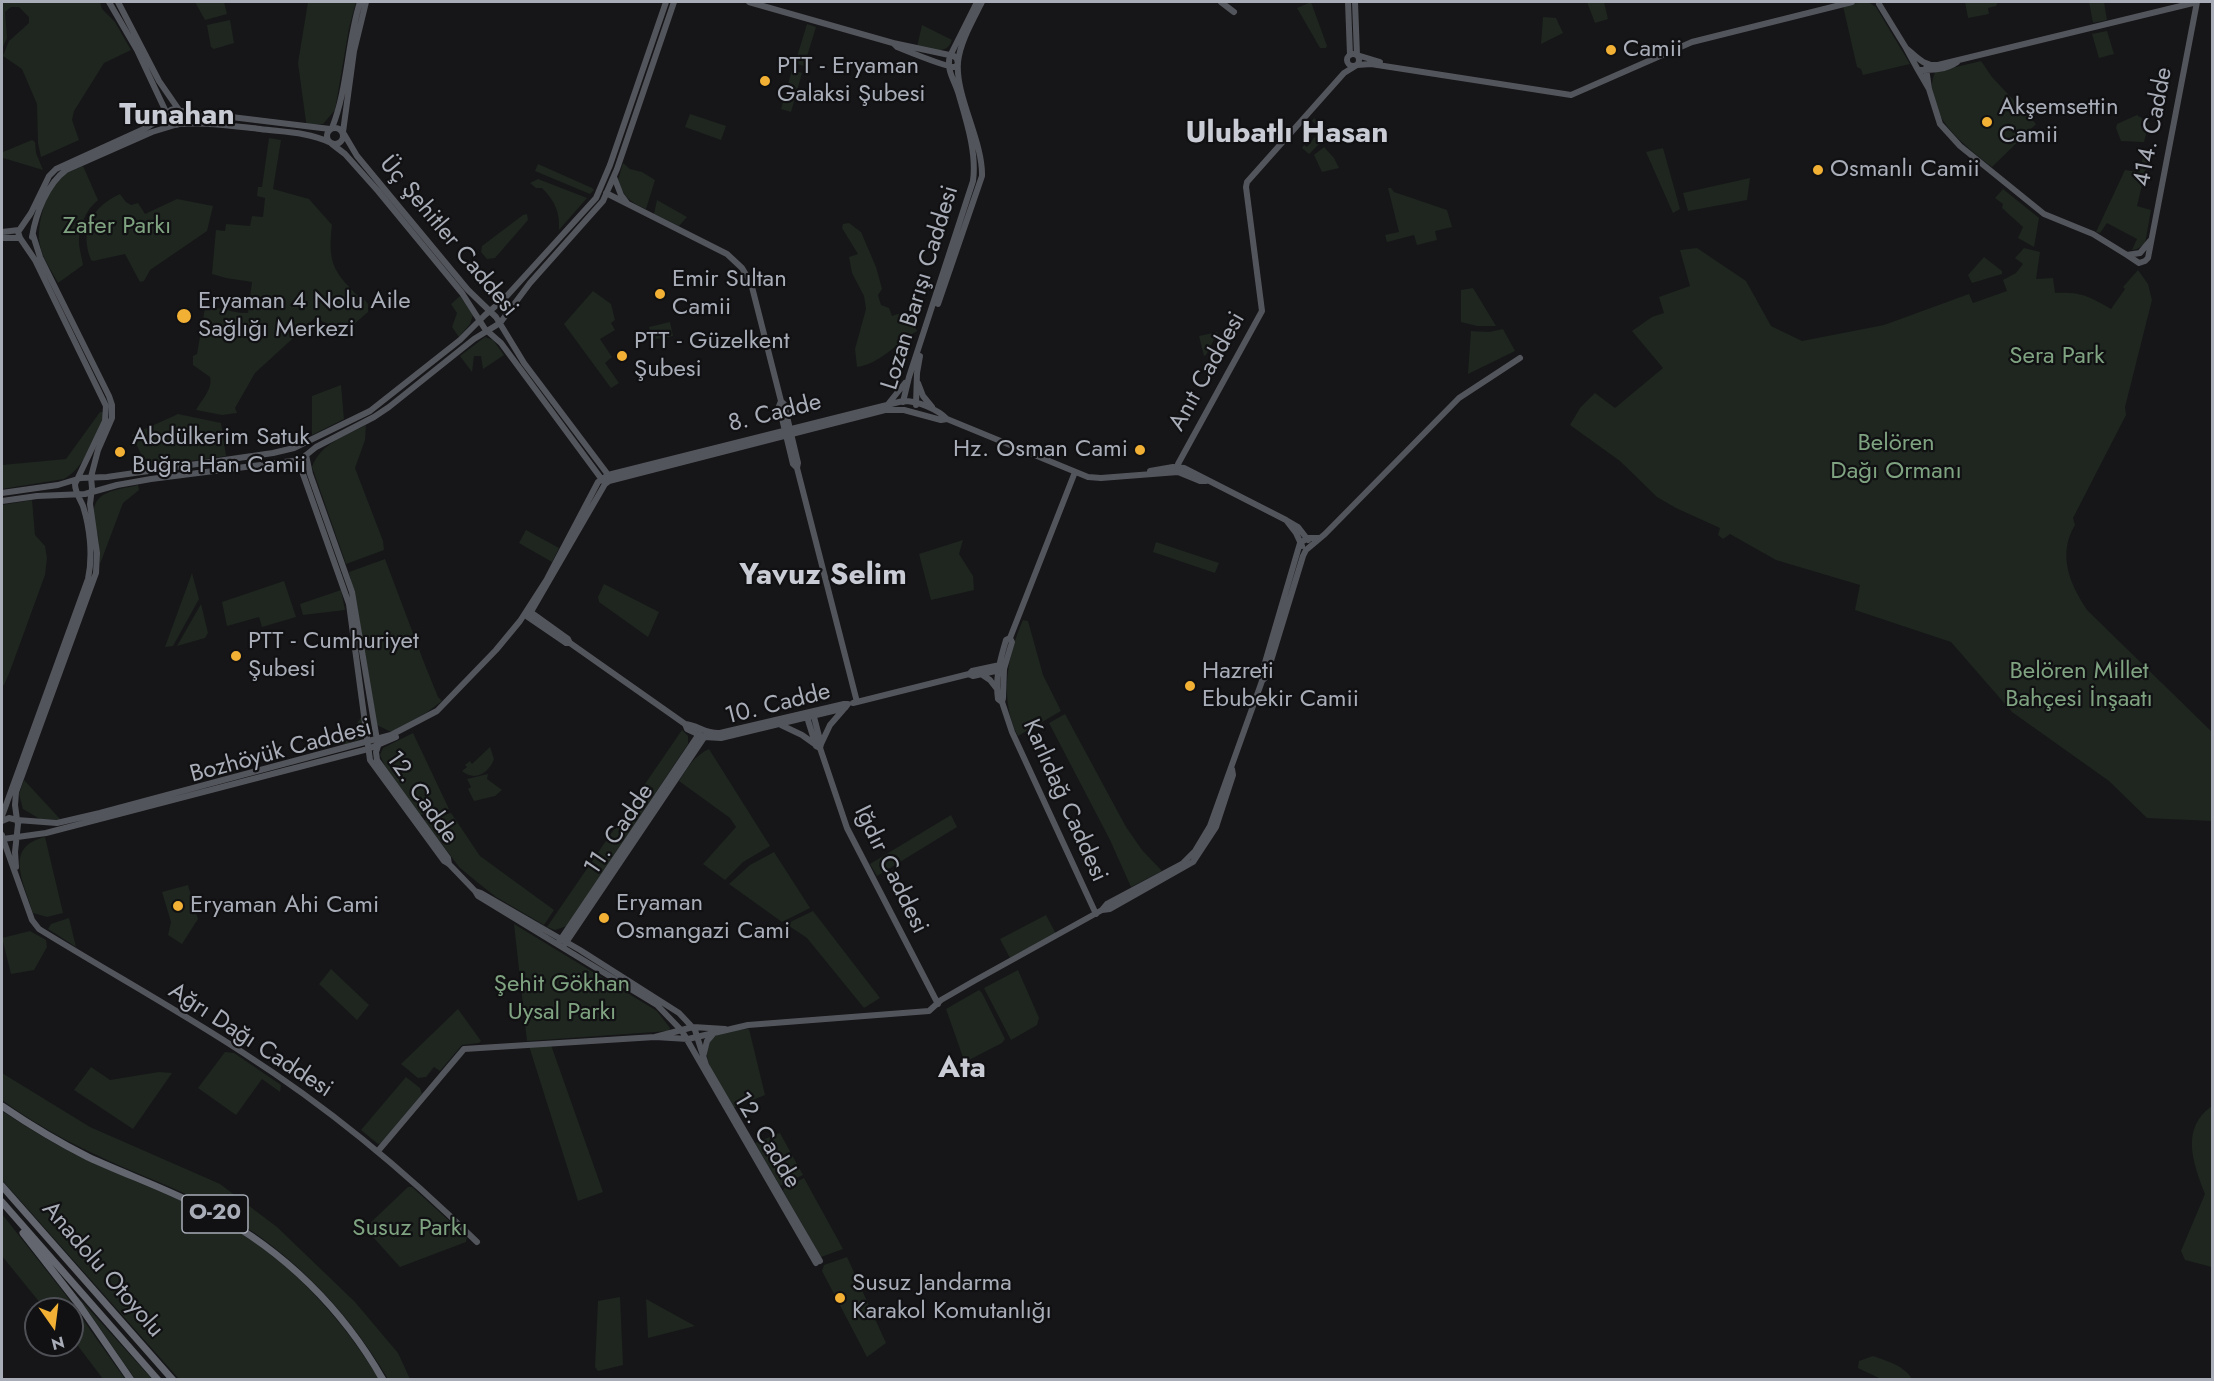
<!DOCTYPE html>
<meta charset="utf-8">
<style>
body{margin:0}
#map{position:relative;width:2214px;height:1381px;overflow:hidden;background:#161618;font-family:Jost,sans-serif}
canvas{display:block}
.frame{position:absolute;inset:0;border:3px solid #a8adb8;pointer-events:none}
.north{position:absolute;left:24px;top:1297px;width:60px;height:60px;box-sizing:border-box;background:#111113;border:2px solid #4d4f55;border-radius:50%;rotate:166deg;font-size:16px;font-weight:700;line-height:24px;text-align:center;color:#a8adb8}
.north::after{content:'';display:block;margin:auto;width:21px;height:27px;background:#f2b134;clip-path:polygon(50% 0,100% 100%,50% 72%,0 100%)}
</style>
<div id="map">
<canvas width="2214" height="1381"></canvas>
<div class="frame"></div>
<div class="north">N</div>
</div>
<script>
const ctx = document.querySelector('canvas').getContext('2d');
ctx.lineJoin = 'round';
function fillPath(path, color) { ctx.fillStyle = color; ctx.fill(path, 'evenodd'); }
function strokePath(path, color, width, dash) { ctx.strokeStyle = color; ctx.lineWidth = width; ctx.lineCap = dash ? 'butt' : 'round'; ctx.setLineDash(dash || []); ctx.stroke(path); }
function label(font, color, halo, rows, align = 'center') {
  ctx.font = font + ' Jost,sans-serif'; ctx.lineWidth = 4.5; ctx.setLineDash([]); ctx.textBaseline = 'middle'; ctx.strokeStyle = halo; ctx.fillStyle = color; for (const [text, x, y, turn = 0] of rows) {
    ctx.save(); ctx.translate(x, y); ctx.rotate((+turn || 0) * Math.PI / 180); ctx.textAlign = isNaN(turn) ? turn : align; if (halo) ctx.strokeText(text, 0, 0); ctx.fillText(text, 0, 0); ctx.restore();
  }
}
const green = new Path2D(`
 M2 2H100L102 9 115 22 131 50 104 63 74 111 72 120 79 140 41 157 38 143 37 104 22 69 3 56 9 41 29 23V17L19 7H11L5 12 7 38 2 49Z
 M195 2H224L227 14 205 20Z
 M308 2H356L349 28 335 110 323 124 307 125 306 122 298 63Z
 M1311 2 1327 46 1326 48H1320L1297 8Z
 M1587 2H1604L1608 19 1595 23Z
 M1862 2H1868L1876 7 1910 64 1863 75 1861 69 1857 67 1843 6Z
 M1965 2H1998L1996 6 1988 8 1989 14 1968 18Z
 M2089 2H2104L2107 20 2093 23Z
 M1543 17 1556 18 1563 33 1541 44Z
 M230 20 234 43 214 49 211 47 207 25Z
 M807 24 816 27 804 66 795 63Z
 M922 25 952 40C947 56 931 49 917 47Z
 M2107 31 2114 54 2099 58 2092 34Z
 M1981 61 1992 77 2036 124 1992 167C1966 147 1919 111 1935 72Z
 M792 70 802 73 791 112 781 109Z
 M690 114 726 126 721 140 685 127Z
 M2137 115 2149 123 2144 142 2121 141 2116 128 2117 124Z
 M1314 118 1330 133 1309 154 1302 148 1304 145 1307 147 1321 129 1312 121Z
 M269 138 281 140 273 189 309 199 332 225C327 266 335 273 363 301L365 300 368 304V312L345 332 315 318 255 373 235 408 237 413 222 415 196 410C202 399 213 389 210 377L193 365V356L197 354 205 308C220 305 233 314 248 313L252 282 226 278 212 274 216 230 225 231 226 224 250 226 252 216 263 217 265 198 257 196 258 187H262Z
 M32 140 35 142 36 153 43 170 3 158V152Z
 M1324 147 1334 158 1339 168 1322 172 1314 155Z
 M1663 148 1680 209 1673 213 1646 152Z
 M2143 158 2148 160 2137 206 2151 210 2145 244 2137 249 2132 250 2137 239 2107 223 2100 233 2096 232 2125 170 2138 172Z
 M623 163 630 169 642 172 655 180 646 209C628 201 625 198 618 180Z
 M538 164 592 188 594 190 590 194 535 171Z
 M83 166 98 200C85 210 78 229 79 245 80 252 82 258 83 265L58 283C52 271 42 258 40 245 36 227 45 197 55 182 61 174 74 170 83 166Z
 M1750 178 1747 200 1688 211 1683 193Z
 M538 179 587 198 559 230C560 212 555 201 542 188H536L530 183Z
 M1388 188H1391L1394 192 1447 210 1452 227 1435 231 1437 240 1417 245 1414 235 1387 242 1385 235 1399 232Z
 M2003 189 2039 218 2034 247 2018 238 2023 227 2002 208 2003 204 1995 198Z
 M120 194 126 202 131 205 138 203 145 214 177 199 213 206 207 231 150 270 144 281 140 282 125 254 93 261 91 260C79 229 92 207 120 194Z
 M657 200 687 217 679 226 654 214Z
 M527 214 528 220 495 258 487 259 481 252 482 246 523 215Z
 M849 223 861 232 876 267 882 289 878 295 881 305 889 308 892 316 898 314 911 315 917 331C898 342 880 364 857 367L855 349 866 309 864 296 852 273 849 257 858 254 842 228 843 224Z
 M1697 248 1746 281 1771 326 1802 341 1884 325 1969 294 1973 303 2007 291 2003 280 2016 273 2023 264 2015 258 2024 248 2040 252 2036 279 2053 278 2055 293C2082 292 2088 296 2111 309L2125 289 2123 287 2138 270 2148 284 2152 300 2125 407 2126 415 2073 518 2075 525C2057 555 2070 584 2087 610L2212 732V821L2147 818 2109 781 2012 712 1951 642 1855 610 1860 585 1776 560 1730 534 1723 539 1718 535 1720 528 1676 508 1657 497 1620 461 1570 425 1580 408 1595 393 1615 408 1663 368 1632 331 1652 317 1664 313 1659 297 1690 286 1680 250Z
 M1984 257 2002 271V274L1972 283 1968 275Z
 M1473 288 1496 326H1477L1461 322V290Z
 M593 291 611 304 615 320 611 323 615 330 600 339 612 357 605 363 619 383 611 388 564 324Z
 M460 296 473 315 470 324 459 337 452 327 457 313 451 304Z
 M670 322 673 336 652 340 649 327Z
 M1503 329 1515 351 1468 374 1471 331 1489 332Z
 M1218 332 1206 355 1204 356 1199 336Z
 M485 337 493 340 504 355 483 369 481 356H474L472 372 460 356Z
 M341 385 344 419 312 435V396Z
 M100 412H103V421C92 442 85 467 64 479L2 489V465L66 459Z
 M178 414 221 423 226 456 147 467 132 435Z
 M366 425 365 440 355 468 383 541 384 550 346 564 312 467C322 442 344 437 366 425Z
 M138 485 139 490 123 503 100 564 98 535C95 529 95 523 94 516 91 490 119 490 138 485Z
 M32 500 35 535 45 546 47 558 45 575 10 671 4 685 2 686V505Z
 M526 530 559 548 552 562 519 543Z
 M963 540 959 554 973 576 974 590 931 600 919 554Z
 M1156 542 1219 563 1215 573 1153 552Z
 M385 559 425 665 438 697 442 701 426 713 391 732 377 725 357 606 349 572Z
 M192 573 199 599 173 646 165 647Z
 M284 581 296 617 262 627 259 617 227 626 222 602Z
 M604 584 659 612 648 637 599 602 598 597Z
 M341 590 345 610 303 615 300 604Z
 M201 604 208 633 205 638 177 646Z
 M1023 620 1028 621 1043 675 1061 711 1018 736C999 700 1007 656 1023 620Z
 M1065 714 1126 827 1142 850 1162 871 1131 887 1110 840 1049 723Z
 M362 716 364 734 362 738 342 746Z
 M682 730 688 736V744L567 926 555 930 547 927Z
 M413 733 449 809 420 815 385 766 380 755 383 748Z
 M490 747 494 759C489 773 475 782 462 771L467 767 465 765 470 761 472 764Z
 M709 749 770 846 743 862 725 880 703 864 736 827 730 818 679 781C687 768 694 756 709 749Z
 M488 774 487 779 502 790 495 796 474 801 468 789 471 787 467 779Z
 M24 780 61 820 40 819 23 809 19 794Z
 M451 813 480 856 554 910 544 925 496 897 477 882 459 867 424 820Z
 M951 815 957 827 877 876 870 864Z
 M45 837 63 913 47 917 33 913C25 884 2 847 45 837Z
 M774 852 810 908 782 922 729 884 750 865Z
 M188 885 198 919 182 944 168 935 171 922 162 892Z
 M813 911 880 998 864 1008 807 938 786 924Z
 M1046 915 1056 934 1010 958 1000 939Z
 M69 918 76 947 48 929 51 924Z
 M514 924 657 1011 670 1028 669 1031 527 1041Z
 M30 931 46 940 47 947 34 970 11 974 2 938Z
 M331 969 369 1005 357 1020 319 984Z
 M1018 970 1039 1018 1037 1025 1011 1040 984 988Z
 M979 990 982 993 1005 1039 1002 1043 967 1061 964 1060 946 1009Z
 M458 1009 481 1041 479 1043 462 1045 440 1071 434 1067 426 1077 418 1078 401 1064Z
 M749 1029 765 1095 733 1108C724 1092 690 1047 717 1035 727 1030 738 1030 749 1029Z
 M551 1045 603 1192 578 1201 529 1046Z
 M225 1052 234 1053 281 1085 280 1092 262 1079 236 1115 198 1088Z
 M91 1067 110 1080 159 1072 172 1073 133 1129 74 1090Z
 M2 1073 90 1127 220 1184 277 1227 355 1302 398 1353 410 1379H388C343 1303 280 1240 200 1201 175 1188 150 1179 125 1168 81 1149 40 1128 2 1100Z
 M406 1077 420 1088 422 1094 381 1143 378 1144 361 1130Z
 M2212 1106V1267L2185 1260 2181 1251 2205 1194C2193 1163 2180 1128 2212 1106Z
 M2 1111C30 1129 58 1147 89 1161 140 1184 194 1203 242 1234 299 1271 343 1321 379 1379H179L2 1180Z
 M780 1133 803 1175 780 1186 755 1143Z
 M804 1178 843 1249 821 1257 783 1191 784 1188Z
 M408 1187H412L467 1237 466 1242 400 1267 373 1237 367 1226Z
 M2 1214 65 1294 125 1379H103L72 1338V1309H45L2 1256Z
 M847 1257 886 1343 867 1357 822 1271 824 1265Z
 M620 1297 623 1365 598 1371 595 1367 598 1301Z
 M79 1298 152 1379H135Z
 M646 1299 695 1326 648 1338Z
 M1873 1356C1887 1361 1905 1366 1912 1379H1881L1858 1368 1859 1361Z`);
const major = new Path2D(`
 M109 2 137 50 167 114
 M118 2 159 81 179 110
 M749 2 893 43
 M1221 2 1234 12
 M1348 2 1350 55
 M1355 2 1357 55 1380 62
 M1879 4 1906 48
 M893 43 954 56 957 59 958 64 955 67C948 68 907 51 897 47Z
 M1347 60a6 6 0 1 1 12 0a6 6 0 1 1-12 0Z
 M1957 62C1946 70 1931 70 1918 70L1906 48C1917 57 1923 66 1938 65L2197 2
 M1918 70 1929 89 1926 68
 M1929 89 1940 124 1960 146 2044 214 2093 234 2127 255
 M167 117a8 8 0 1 1 16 0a8 8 0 1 1-16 0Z
 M182 111 330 129
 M180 124C207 122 233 126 260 129 283 132 308 132 329 142
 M327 136a8 8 0 1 1 16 0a8 8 0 1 1-16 0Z
 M332 128C348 88 347 43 360 2
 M343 132 354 51 366 2
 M344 134 357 156 468 290 496 317 524 363 609 476
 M332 144 345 154 378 191 462 293 485 329 501 343 603 481
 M614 177 621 195 627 203
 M606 193 727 254 742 268 751 283 781 401
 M2 232 19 230
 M33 235 40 257 109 396 112 405V418L98 450 91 477 92 488 90 504 97 553 96 573 16 792 15 805 17 820 57 823 100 813 391 735 437 711 496 650 520 621 547 579 598 482 608 475 903 401C918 401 937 409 947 419
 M32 237C36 213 47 184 66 170L152 132 175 125
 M2 238H20
 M2150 241 2140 253 2127 255 2139 263 2145 261 2148 258 2197 2
 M938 304 982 176C983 141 955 96 958 62 960 42 973 20 982 2
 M918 383 923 396 932 407
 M781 401 784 404 798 463 797 468 793 464 779 406Z
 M903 402 909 377 973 181C977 152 966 120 958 92 954 80 946 69 950 56L977 2
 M889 403 905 383
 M916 405 917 373 920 356
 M306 455 310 474 352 592 378 746 376 752 377 760 448 858 449 864
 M298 460 349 604 370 760 444 861 449 864 475 891
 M797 468 857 702
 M1150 471 1173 467 1184 468 1286 520
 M1178 472V464L1262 311 1246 187 1247 182 1344 73 1357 65 1371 64 1571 95 1692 42 1852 2
 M2 493 58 485 81 478 107 477 273 453 294 448 370 411 460 340 485 315 504 299 596 198 610 165 666 2
 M2 501 37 496 85 494 117 485 151 479 300 460 316 447 374 417 389 407 474 339 500 323 530 283 603 201 617 169 674 2
 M1320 538H1308L1300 543 1261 676 1262 681 1266 677 1303 556 1306 550 1325 534 1459 398 1520 358
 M1302 546 1296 533 1286 520 1298 527 1308 540
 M529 611 568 639 570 643 685 724 687 729 704 737 721 738 845 708 848 704H844L720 733C705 734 698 725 685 724
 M525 615 566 643H570
 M528 617 605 484 609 481 885 410H904L941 420 947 419 1088 477 1101 478 1178 472 1200 481H1206
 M1010 638 1075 472
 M1010 638 1012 642 1004 669 1003 698 1002 702 998 699C995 678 1000 660 1006 640Z
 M1000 665 972 671 969 674 973 676 1000 670
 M981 674 990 680 997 689
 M1002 702 1012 732 1096 914
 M853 703 969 674
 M807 717 816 746 820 748 821 744 813 713
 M781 725 802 735 816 745
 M821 744 830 725 843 710
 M820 748 847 828 938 1004
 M1232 769 1233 775 1216 827 1193 862 1110 909 1102 910 1107 904 1182 864 1195 851 1210 826 1262 681
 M2 816 88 579C93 556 90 528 83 506 80 499 75 492 75 484L105 421 106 406 35 260 20 238 18 232 31 213 49 176 56 169 146 128 167 115
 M2 821 9 818 17 820 18 824 15 852 16 867
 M2 835 3 839 46 833 368 749 396 737
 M2 839H3L32 920 39 929C107 971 178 1010 245 1054 329 1108 406 1172 477 1242
 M559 942 699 734
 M565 944 705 736
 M655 1037 688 1039 748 1025 929 1011 941 1000 974 981 1102 910
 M703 1057 707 1041 713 1034
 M378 1151 464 1049 655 1037 693 1027 725 1029
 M816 1263 682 1031 657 1005 478 896 475 891 481 893 580 950 679 1013 695 1030 706 1065 820 1261`);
const highway = new Path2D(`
 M2 1106C30 1125 58 1142 88 1157 129 1176 173 1191 213 1213 284 1251 343 1309 383 1380
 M2 1186 173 1380
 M2 1202 158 1380
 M23 1233 80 1306 131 1380`);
const markers = [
 [1611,50,6,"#f2b134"],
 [765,81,6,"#f2b134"],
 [1987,122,6,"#f2b134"],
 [1818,170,6,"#f2b134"],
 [660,294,6,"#f2b134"],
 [184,316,8,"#f2b134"],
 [622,356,6,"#f2b134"],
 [1140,450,6,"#f2b134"],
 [120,452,6,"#f2b134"],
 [236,656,6,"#f2b134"],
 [1190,686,6,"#f2b134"],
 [178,906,6,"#f2b134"],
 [604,918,6,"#f2b134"],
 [840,1298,6,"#f2b134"]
];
const shields = [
 [215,1214,66]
];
const shieldNames = [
 ["O-20",215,1214]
];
const poiNames = [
 ["Camii",1623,50],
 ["PTT - Eryaman",777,67],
 ["Galaksi Şubesi",777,95],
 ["Akşemsettin",1999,108],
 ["Camii",1999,136],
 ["Osmanlı Camii",1830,170],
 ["Emir Sultan",672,280],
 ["Camii",672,308],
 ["Eryaman 4 Nolu Aile",198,302],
 ["Sağlığı Merkezi",198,330],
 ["PTT - Güzelkent",634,342],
 ["Şubesi",634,370],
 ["Abdülkerim Satuk",132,438],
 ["Buğra Han Camii",132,466],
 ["Hz. Osman Cami",1128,450,"right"],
 ["PTT - Cumhuriyet",248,642],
 ["Şubesi",248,670],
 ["Hazreti",1202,672],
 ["Ebubekir Camii",1202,700],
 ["Eryaman",616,904],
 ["Osmangazi Cami",616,932],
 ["Eryaman Ahi Cami",190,906],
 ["Susuz Jandarma",852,1284],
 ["Karakol Komutanlığı",852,1312]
];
const streetNames = [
 ["414. Cadde",2154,127,-79],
 ["Üç Şehitler Caddesi",448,237,50],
 ["Lozan Barışı Caddesi",921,288,-73],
 ["Anıt Caddesi",1208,372,-61],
 ["8. Cadde",775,414,-14],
 ["10. Cadde",778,705,-14],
 ["Bozhöyük Caddesi",281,752,-15],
 ["12. Cadde",421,798,55],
 ["Karlıdağ Caddesi",1064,801,66],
 ["11. Cadde",620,830,-56],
 ["Iğdır Caddesi",890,870,64],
 ["Ağrı Dağı Caddesi",250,1041,33],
 ["12. Cadde",766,1141,59],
 ["Anadolu Otoyolu",102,1270,49]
];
const parkNames = [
 ["Zafer Parkı",117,227],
 ["Sera Park",2057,357],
 ["Belören",1896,444],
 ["Dağı Ormanı",1896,472],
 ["Belören Millet",2079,672],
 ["Bahçesi İnşaatı",2079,700],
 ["Şehit Gökhan",562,985],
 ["Uysal Parkı",562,1013],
 ["Susuz Parkı",410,1229]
];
const districtNames = [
 ["Tunahan",177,117],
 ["Ulubatlı Hasan",1287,135],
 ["Yavuz Selim",823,577],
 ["Ata",962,1070]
];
fillPath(green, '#1e261f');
strokePath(major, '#53555c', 6);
strokePath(highway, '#63666e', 7);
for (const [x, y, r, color] of markers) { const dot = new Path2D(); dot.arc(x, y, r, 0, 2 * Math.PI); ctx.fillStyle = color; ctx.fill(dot); strokePath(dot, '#111113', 2); }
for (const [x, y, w] of shields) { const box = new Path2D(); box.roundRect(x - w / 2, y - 19, w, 38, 4.5); ctx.fillStyle = '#111113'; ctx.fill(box); strokePath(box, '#a8adb8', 1.5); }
label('bold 22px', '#a8adb8', null, shieldNames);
label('24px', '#a8adb8', '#111113', poiNames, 'left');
label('24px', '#a8adb8', '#111113', streetNames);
label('24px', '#7fa381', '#111113', parkNames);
label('bold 30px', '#c9ccd4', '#111113', districtNames);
</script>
